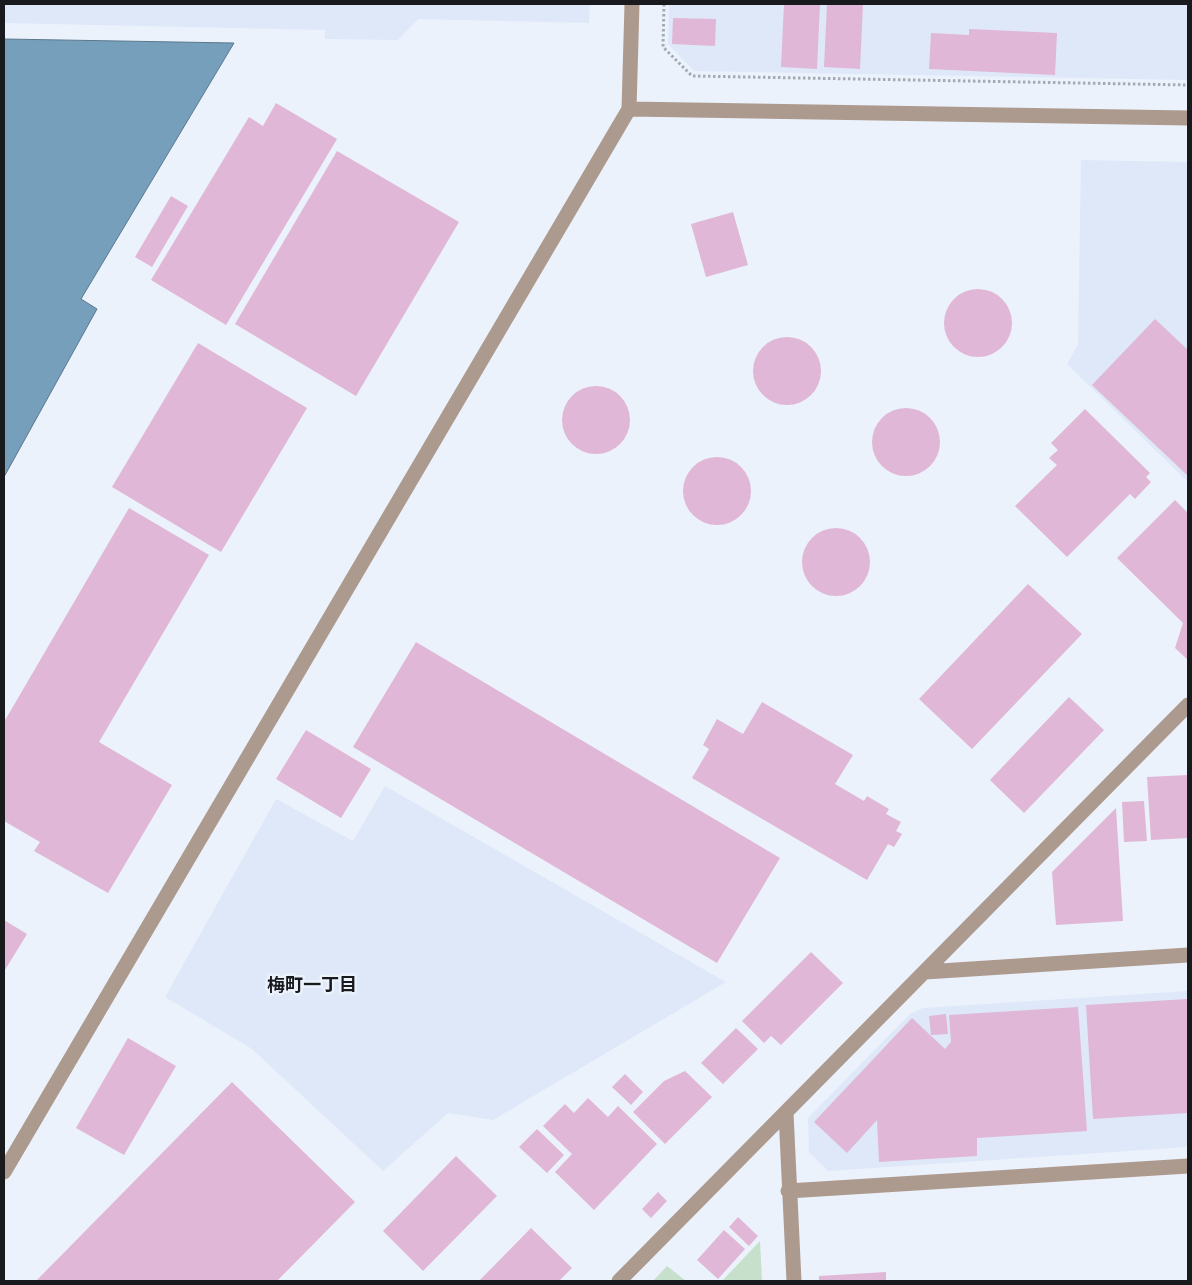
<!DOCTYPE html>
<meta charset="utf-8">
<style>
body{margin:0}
#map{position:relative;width:1192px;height:1285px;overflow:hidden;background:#ebf2fc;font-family:"Fira Sans",sans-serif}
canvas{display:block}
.frame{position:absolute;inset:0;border:5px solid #181a1e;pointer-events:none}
</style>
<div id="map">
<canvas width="1192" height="1285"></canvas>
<div class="frame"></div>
</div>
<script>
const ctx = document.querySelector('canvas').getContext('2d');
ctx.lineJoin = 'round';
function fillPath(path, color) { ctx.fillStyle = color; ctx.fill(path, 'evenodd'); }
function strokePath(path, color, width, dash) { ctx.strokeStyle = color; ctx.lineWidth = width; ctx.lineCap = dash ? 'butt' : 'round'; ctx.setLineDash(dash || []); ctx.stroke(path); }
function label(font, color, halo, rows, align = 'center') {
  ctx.font = font + ' "Fira Sans","Noto Sans JP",sans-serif'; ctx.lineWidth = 5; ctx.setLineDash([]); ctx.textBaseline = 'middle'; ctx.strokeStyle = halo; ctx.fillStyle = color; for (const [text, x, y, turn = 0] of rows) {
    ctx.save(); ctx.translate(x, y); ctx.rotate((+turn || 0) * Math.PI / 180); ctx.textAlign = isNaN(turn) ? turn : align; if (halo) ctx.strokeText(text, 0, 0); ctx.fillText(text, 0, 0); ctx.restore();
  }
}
const built = new Path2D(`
 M4 4H590L589 23 418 19 398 40 325 39V30L4 23Z
 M669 4H1188V80L694 71 668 44Z
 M1081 160 1188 162V482L1067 364 1078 345Z
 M385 786 726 982 493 1120 448 1113 383 1171 252 1049 165 997 276 799 353 841Z
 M1188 991V1147L828 1171 809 1152 808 1118 910 1014 923 1008Z`);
const green = new Path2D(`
 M760 1241 762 1281H722Z
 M667 1266 686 1281H653Z`);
const water = new Path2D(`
 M4 39 234 43 81 299 97 309 4 477Z`);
const building = new Path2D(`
 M784 4H820L817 69 781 67Z
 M827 4H863L860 69 824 67Z
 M673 18 716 19 715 46 672 44Z
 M969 29 1057 33 1055 75 929 69 931 33 969 35Z
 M276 103 337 139 226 325 151 280 249 117 263 126Z
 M337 151 459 222 356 396 235 324Z
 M171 196 188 206 152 267 135 257Z
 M733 212 748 265 706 277 691 224Z
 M944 323a34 34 0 1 1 68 0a34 34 0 1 1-68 0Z
 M1155 319 1188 350V476L1092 385Z
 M753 371a34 34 0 1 1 68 0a34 34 0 1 1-68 0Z
 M198 343 307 408 221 552 112 487Z
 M562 420a34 34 0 1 1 68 0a34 34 0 1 1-68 0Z
 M872 442a34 34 0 1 1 68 0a34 34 0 1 1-68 0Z
 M1085 409 1150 473 1146 477 1151 482 1135 499 1130 494 1067 557 1015 506 1057 465 1049 458 1058 450 1051 443Z
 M683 491a34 34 0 1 1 68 0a34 34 0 1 1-68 0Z
 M1175 500 1188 513V660L1175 648 1183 623 1117 558Z
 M129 508 209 555 99 742 172 785 108 893 34 851 40 842 4 821V722Z
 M802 562a34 34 0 1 1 68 0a34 34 0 1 1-68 0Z
 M1028 584 1082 634 972 749 919 699Z
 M416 642 780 858 717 963 353 747Z
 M1069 697 1104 730 1024 813 990 780Z
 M762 702 853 755 835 784 864 801 867 796 889 809 886 814 901 822 896 831 902 834 894 847 888 844 867 880 692 778 709 749 703 745 717 719 743 734Z
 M306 730 371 769 341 818 276 779Z
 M1188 775V838L1151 840 1147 777Z
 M1144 801 1147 841 1124 842 1122 802Z
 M1116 808 1123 921 1056 925 1052 872Z
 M4 920 27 934 5 970 4 969Z
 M811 952 843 983 781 1045 771 1036 764 1043 742 1021Z
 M1188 999V1113L1093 1119 1086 1005Z
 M1078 1007 1087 1131 977 1138V1156L879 1162 877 1120 847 1153 814 1122 912 1018 945 1049 951 1042 949 1015Z
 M946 1014 948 1034 931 1035 929 1016Z
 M736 1028 758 1049 723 1084 701 1063Z
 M128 1038 176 1066 124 1155 76 1128Z
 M685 1071 712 1097 665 1144 633 1112 664 1081Z
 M625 1074 643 1092 631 1105 612 1087Z
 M232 1082 355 1202 277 1281H36Z
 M588 1098 608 1117 618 1106 657 1144 594 1210 555 1172 572 1154 543 1126 565 1104 574 1113Z
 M537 1129 564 1155 547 1173 519 1147Z
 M456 1156 497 1196 423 1271 383 1231Z
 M658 1192 667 1201 651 1218 642 1209Z
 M738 1217 758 1236 749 1246 729 1227Z
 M531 1228 572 1268 559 1281H479Z
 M724 1230 745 1249 718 1279 697 1260Z
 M886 1272V1281H819V1276Z`);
const path = new Path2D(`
 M664 4 663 47 692 76 1188 85`);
const minor = new Path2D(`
 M629 109 1188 118
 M925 972 1188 955
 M786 1113 794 1281
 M4 1172 629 109 632 4
 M788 1191 1188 1166
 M619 1281 1188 705`);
const neighbourhoodNames = [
 ["梅町一丁目",312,986]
];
fillPath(built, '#dee8f9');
fillPath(green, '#c6e0cc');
fillPath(water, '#769fbc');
strokePath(water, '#5a778d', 1);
fillPath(building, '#e0b7d6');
strokePath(path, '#a4aab2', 3, [2.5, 2.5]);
strokePath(minor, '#ad9a8e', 15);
label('bold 18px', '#181a1e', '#ebf2fc', neighbourhoodNames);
</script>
